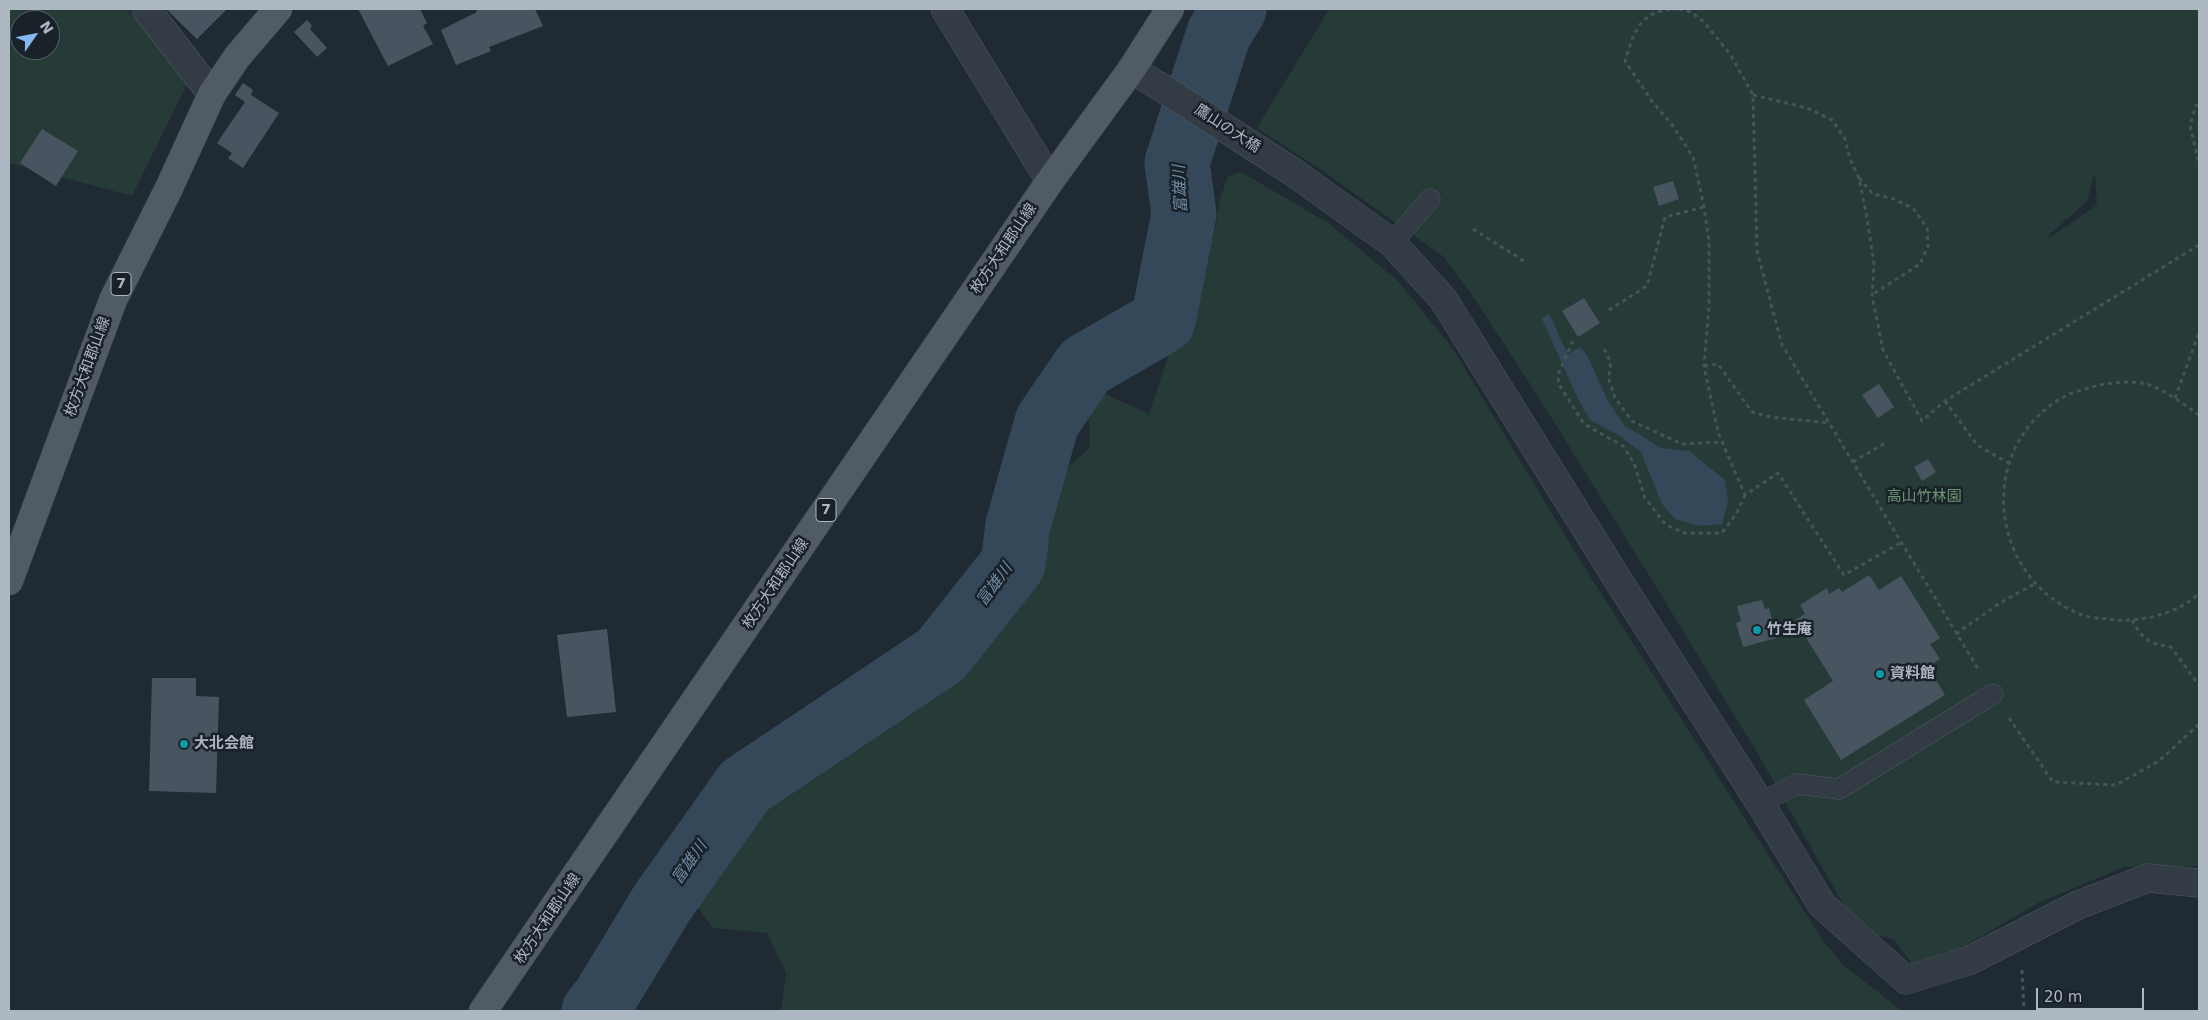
<!DOCTYPE html>
<meta charset="utf-8">
<style>
body{margin:0}
#map{position:relative;width:2208px;height:1020px;overflow:hidden;background:#202a33;font-family:"DejaVu Sans",sans-serif}
canvas{display:block}
.frame{position:absolute;inset:0;border:10px solid #adb7c2;pointer-events:none}
.north{position:absolute;left:10px;top:10px;width:50px;height:50px;box-sizing:border-box;background:#192129;border:1px solid #545d66;border-radius:50%;rotate:57deg;font-size:14px;font-weight:700;line-height:20px;text-align:center;color:#adb7c2}
.north::after{content:'';display:block;margin:auto;width:18px;height:22px;background:#83b8f1;clip-path:polygon(50% 0,100% 100%,50% 72%,0 100%)}
.scale{position:absolute;left:2036px;top:988px;width:108px;height:22px;box-sizing:border-box;border:2px solid #adb7c2;border-top:0;padding-left:6px;font-size:15px;line-height:18px;white-space:nowrap;color:#adb7c2;-webkit-text-stroke:4px #192129;paint-order:stroke}
</style>
<div id="map">
<canvas width="2208" height="1020"></canvas>
<div class="frame"></div>
<div class="north">N</div>
<div class="scale">20 m</div>
</div>
<script>
const ctx = document.querySelector('canvas').getContext('2d');
ctx.lineJoin = 'round';
function fillPath(path, color) { ctx.fillStyle = color; ctx.fill(path, 'evenodd'); }
function strokePath(path, color, width, dash) { ctx.strokeStyle = color; ctx.lineWidth = width; ctx.lineCap = dash ? 'butt' : 'round'; ctx.setLineDash(dash || []); ctx.stroke(path); }
function label(font, color, halo, rows, align = 'center') {
  ctx.font = font + ' "DejaVu Sans","Noto Sans JP",sans-serif'; ctx.lineWidth = 5; ctx.setLineDash([]); ctx.textBaseline = 'middle'; ctx.strokeStyle = halo; ctx.fillStyle = color; for (const [text, x, y, turn = 0] of rows) {
    ctx.save(); ctx.translate(x, y); ctx.rotate((+turn || 0) * Math.PI / 180); ctx.textAlign = isNaN(turn) ? turn : align; if (halo) ctx.strokeText(text, 0, 0); ctx.fillText(text, 0, 0); ctx.restore();
  }
}
const green = new Path2D(`
 M9 9H125L141 23 187 84 132 196 9 163ZM20 20H50V50H20Z
 M1329 9H2199V866L2124 867 2040 902 1937 962 1912 964 1894 939 1870 934 1851 918 1758 754 1647 572 1539 398 1478 304 1444 257 1314 165 1257 128ZM2095 173 2097 205 2048 239 2049 235 2087 201Z
 M1241 172 1330 224 1399 282 1453 349 1581 562 1822 939 1843 965 1902 1011H781L786 973 767 933 713 928 694 902 727 836 794 788 836 746 912 697 958 656 1002 623 1045 555 1048 489 1070 465 1090 448 1089 419 1101 392 1149 414 1175 335 1189 263 1215 230 1220 199 1228 176Z`);
const water = new Path2D(`
 M1549 314 1568 354 1580 347 1587 355 1607 399 1624 425 1661 448 1689 451 1725 480 1728 502 1722 524 1700 526 1675 519 1662 504 1641 452 1618 435 1590 420 1578 399 1542 319Z`);
const river = new Path2D(`
 M594 1011 605 997 662 903 745 786 941 655 1013 564 1018 525 1047 422 1085 366 1163 321 1184 214 1177 163 1219 33 1234 9`);
const building = new Path2D(`
 M166 9H227L197 39Z
 M358 9H420L427 23 423 26 433 44 388 66Z
 M475 9H535L543 26 489 47 491 51 456 65 441 30 477 12Z
 M307 20 312 26 310 29 327 48 317 57 294 32Z
 M243 83 253 90 251 95 279 113 243 168 228 158 232 153 217 143 245 102 235 95Z
 M42 129 78 151 56 186 20 163Z
 M1673 181 1679 199 1659 206 1653 187Z
 M1584 298 1600 323 1578 337 1562 311Z
 M1879 384 1894 407 1878 418 1862 395Z
 M1928 459 1936 472 1922 481 1914 467Z
 M1869 575 1879 590 1901 576 1940 638 1930 644 1940 659 1928 667 1945 695 1841 760 1804 700 1833 681 1795 620 1805 614 1800 605 1827 588 1829 594 1839 588 1842 592Z
 M1762 600 1765 609 1769 608 1777 638 1743 647 1736 623 1741 621 1737 606Z
 M607 629 616 712 567 717 557 635Z
 M152 678H196V696L219 697 216 793 149 791Z`);
const path = new Path2D(`
 M1678 9C1640 10 1635 29 1625 61L1651 100 1673 126 1693 157 1704 207 1709 241V307L1704 366 1718 432 1745 495 1778 473 1844 575 1902 542
 M1679 9 1691 12 1704 22 1730 54 1753 95 1757 251 1782 345 1978 669
 M1753 95 1807 108 1832 120 1845 139 1850 159 1859 178 1867 218 1874 265 1872 295 1883 350 1922 421 1945 401 2199 245
 M2199 105 2196 106 2190 125 2199 163
 M1859 178 1873 194 1894 199 1914 209 1927 228 1928 246 1920 264 1873 294
 M1473 229 1527 263
 M1609 310 1647 286 1665 217 1704 207
 M1573 341 1559 372 1558 383 1584 424 1623 446 1634 463 1645 498 1666 525 1685 533H1722L1736 514 1745 495
 M1604 349 1608 356 1611 368 1608 377 1615 398 1632 421 1682 444 1722 442
 M1704 366 1718 364 1752 412 1770 417 1830 423
 M2175 398 2199 333
 M1945 401 1977 445 2010 464
 M2199 415C2183 404 2165 390 2147 384 2130 380 2107 383 2091 387 2084 390 2075 391 2069 394 1975 441 1985 577 2082 615 2090 618 2100 618 2108 619 2135 624 2180 614 2199 593
 M1853 462 1887 442
 M2132 620C2144 641 2149 643 2171 647L2199 685
 M1956 634 2000 603 2036 583
 M2009 718 2053 782 2116 785 2159 761 2199 724
 M2022 970 2024 1011`);
const lane = new Path2D(`
 M1392 243 1430 199
 M1760 803 1797 784 1839 789 1993 694`);
const street = new Path2D(`
 M146 9 212 94
 M945 9 1050 181
 M1131 70 1161 87 1293 172 1392 243 1443 299 1623 588 1760 803 1822 905 1906 980 1968 961 2078 905 2148 878 2199 883`);
const primary = new Path2D(`
 M9 581 113 300 169 188 212 94 237 57 278 9
 M483 1011 1050 181 1131 70 1170 9`);
const markers = [
 [1757,630,5,"#0f9aa8"],
 [1880,674,5,"#0f9aa8"],
 [184,744,5,"#0f9aa8"]
];
const shields = [
 [121,284,20],
 [826,510,20]
];
const shieldNames = [
 ["7",121,284],
 ["7",826,510]
];
const streetNames = [
 ["鷹山の大橋",1227,129,33],
 ["枚方大和郡山線",1004,249,-56],
 ["枚方大和郡山線",88,367,-70],
 ["枚方大和郡山線",776,584,-56],
 ["枚方大和郡山線",548,919,-56]
];
const parkNames = [
 ["高山竹林園",1924,497]
];
const poiNames = [
 ["竹生庵",1767,630],
 ["資料館",1890,674],
 ["大北会館",194,744]
];
const waterNames = [
 ["富雄川",1181,189,-93],
 ["富雄川",995,585,-54],
 ["富雄川",690,863,-55]
];
fillPath(green, '#263a38');
fillPath(water, '#34485a');
strokePath(river, '#34485a', 65);
fillPath(building, '#485560');
strokePath(lane, '#505a63', 21);
strokePath(street, '#505a63', 29);
strokePath(primary, '#3c454e', 29);
strokePath(path, '#435556', 3, [4, 4]);
strokePath(lane, '#333c44', 20);
strokePath(street, '#333c44', 28);
strokePath(primary, '#515b64', 28);
for (const [x, y, r, color] of markers) { const dot = new Path2D(); dot.arc(x, y, r, 0, 2 * Math.PI); ctx.fillStyle = color; ctx.fill(dot); strokePath(dot, '#192129', 2); }
for (const [x, y, w] of shields) { const box = new Path2D(); box.roundRect(x - w / 2, y - 11.5, w, 23, 4); ctx.fillStyle = '#192129'; ctx.fill(box); strokePath(box, '#adb7c2', 1); }
label('bold 14px', '#adb7c2', null, shieldNames);
label('15px', '#adb7c2', '#192129', streetNames);
label('15px', '#6e9673', '#192129', parkNames);
label('bold 15px', '#adb7c2', '#192129', poiNames, 'left');
label('italic 16px', '#6f8ba4', '#192129', waterNames);
</script>
